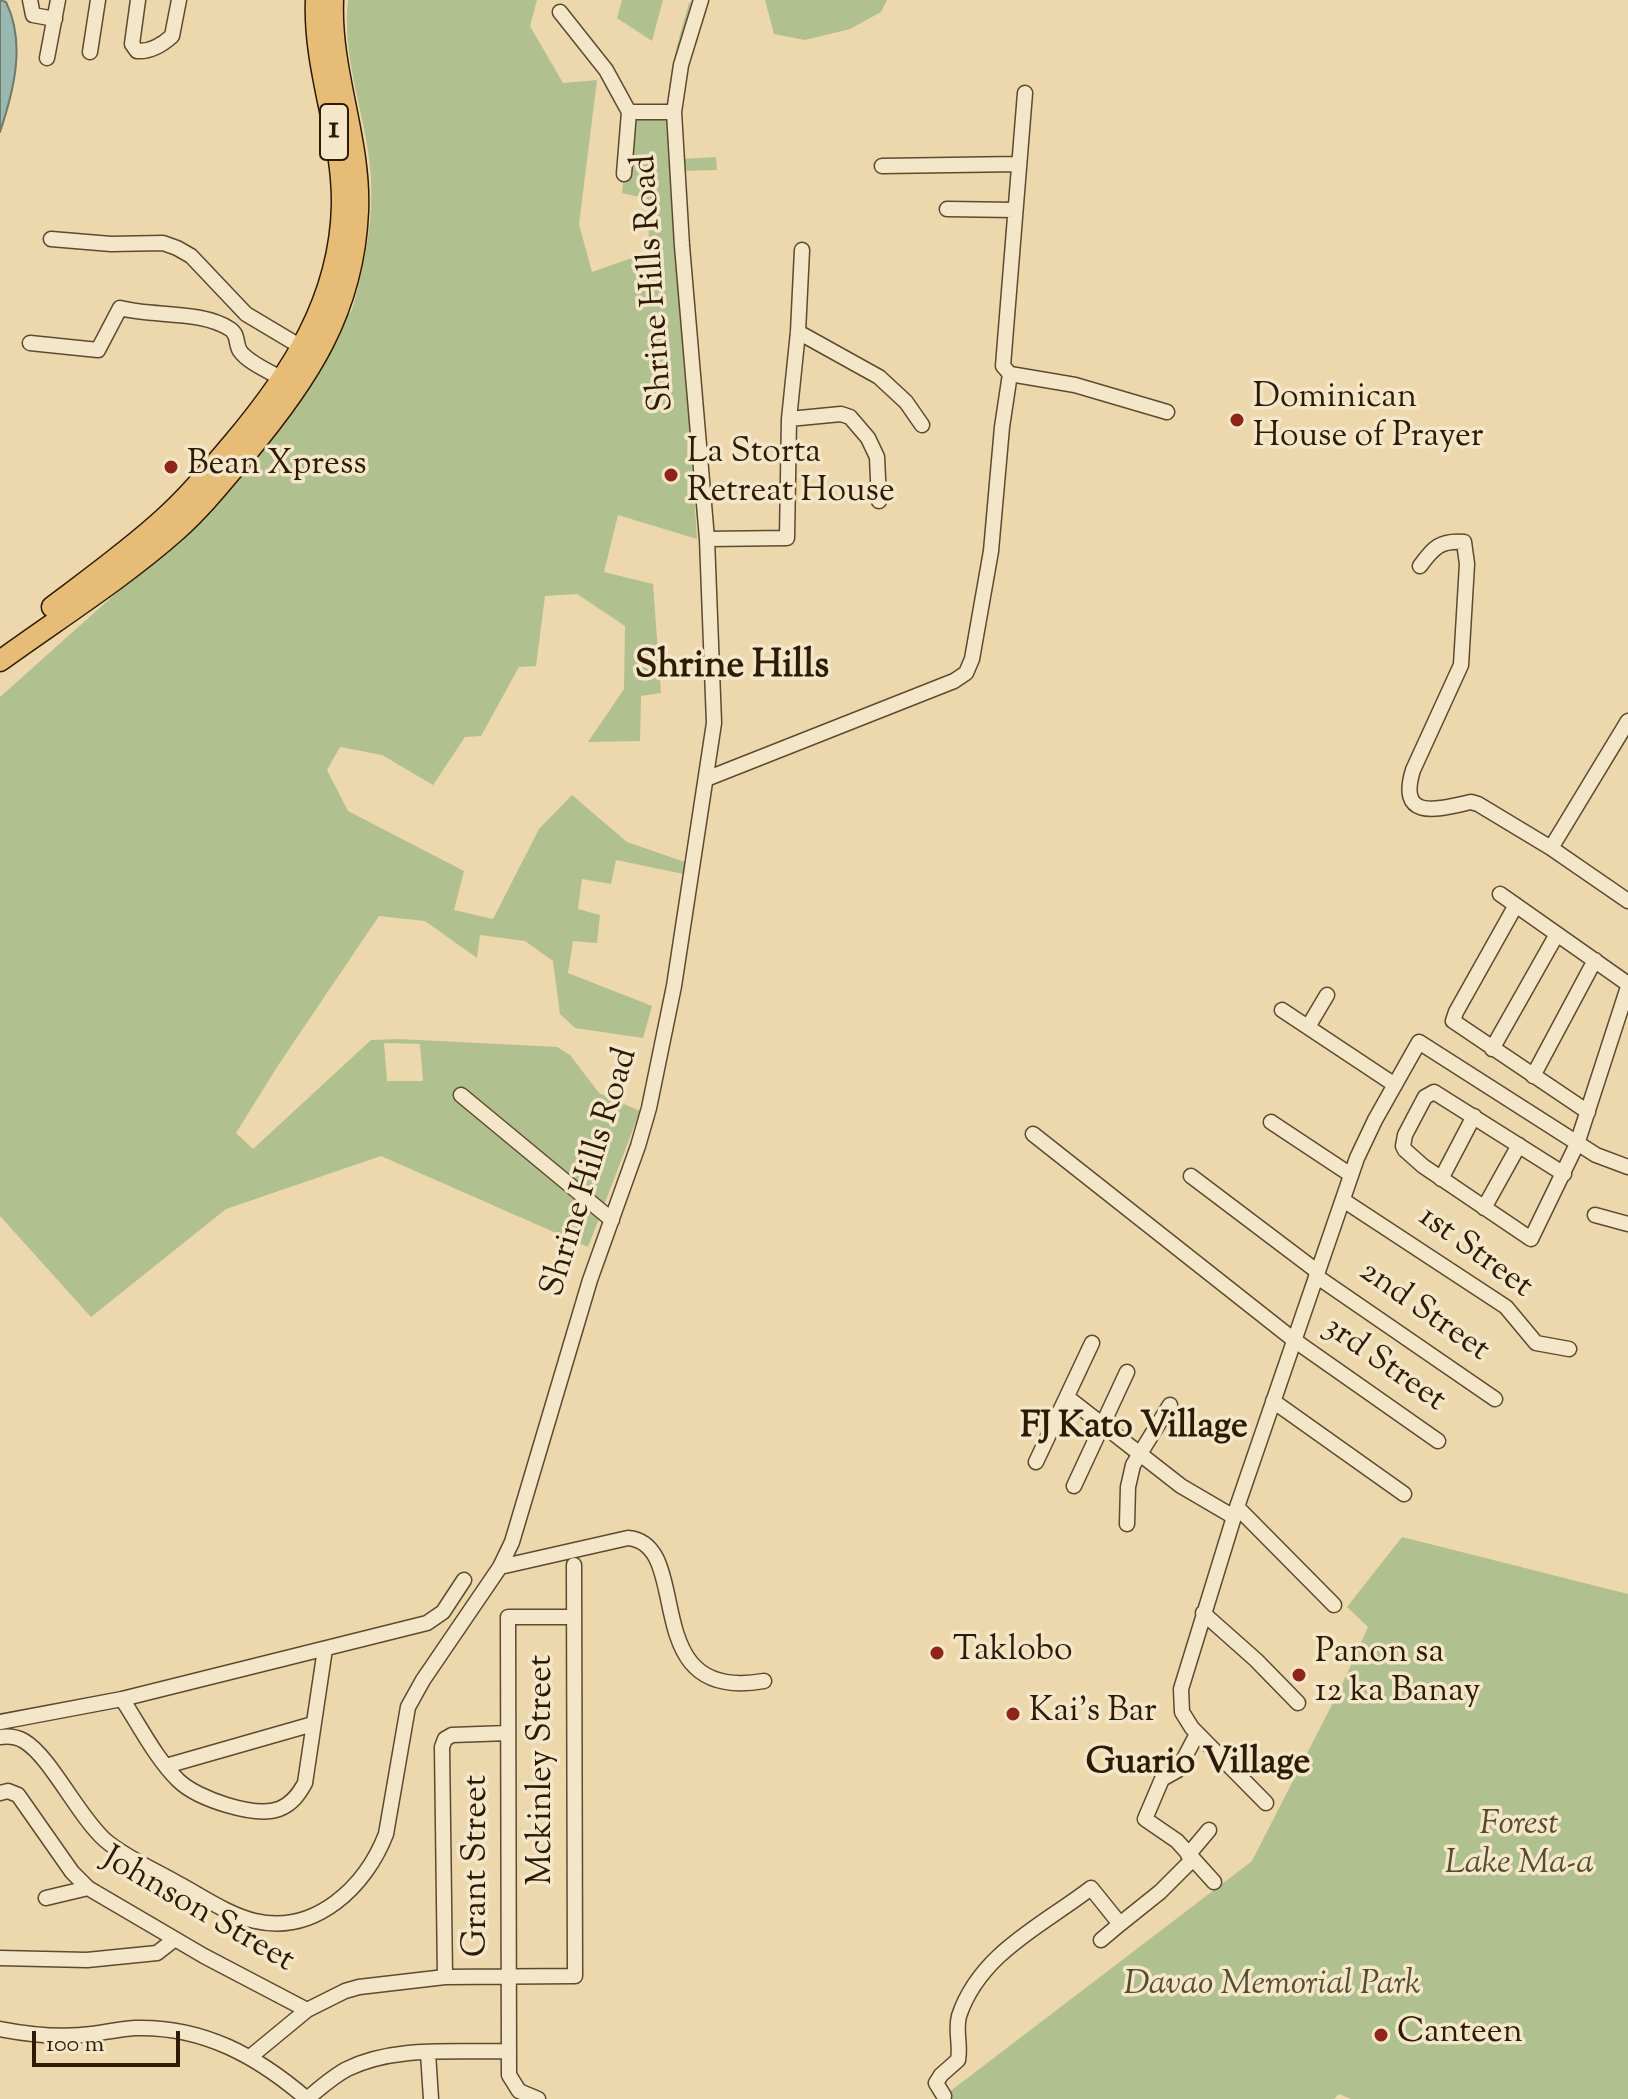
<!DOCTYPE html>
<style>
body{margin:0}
#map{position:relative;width:1628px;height:2099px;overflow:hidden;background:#ecd8ac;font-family:"Sorts Mill Goudy",serif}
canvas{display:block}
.scale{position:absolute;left:32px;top:2031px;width:148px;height:36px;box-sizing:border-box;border:4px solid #2e1b05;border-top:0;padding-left:10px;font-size:24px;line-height:28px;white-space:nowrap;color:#2e1b05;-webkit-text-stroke:6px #f3e6c9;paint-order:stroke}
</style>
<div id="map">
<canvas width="1628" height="2099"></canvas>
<div class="scale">100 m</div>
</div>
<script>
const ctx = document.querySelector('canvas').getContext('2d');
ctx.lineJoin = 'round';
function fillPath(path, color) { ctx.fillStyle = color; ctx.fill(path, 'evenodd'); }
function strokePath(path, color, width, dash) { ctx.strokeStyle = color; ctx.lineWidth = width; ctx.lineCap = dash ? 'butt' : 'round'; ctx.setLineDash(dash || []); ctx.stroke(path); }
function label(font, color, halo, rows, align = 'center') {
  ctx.font = font + ' "Sorts Mill Goudy",serif'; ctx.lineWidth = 7; ctx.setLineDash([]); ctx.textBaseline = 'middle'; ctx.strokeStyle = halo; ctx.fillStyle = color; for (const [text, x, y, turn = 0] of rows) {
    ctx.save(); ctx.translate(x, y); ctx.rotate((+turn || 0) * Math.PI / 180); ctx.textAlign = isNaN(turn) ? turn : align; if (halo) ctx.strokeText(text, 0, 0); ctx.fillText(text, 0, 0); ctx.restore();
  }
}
const green = new Path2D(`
 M348 0H537L530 26 563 83 597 80 579 224 592 272 649 252 648 199 622 193 629 112H667C669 74 678 39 689 3L693 0C681 40 671 77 669 120L697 539 618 515 604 572 653 584 661 693 641 696 640 741 588 742 624 689 625 626 577 594 545 596 536 666 519 667 481 736 465 737 433 785 382 755 340 747 327 770 348 811 464 871 454 910 493 919 539 829 572 795 627 842 685 862 684 874 616 860 611 884 582 879 578 909 600 915 597 943 573 941 568 973 652 1006 643 1038 575 1028 560 1014 553 961 525 941 480 935 477 958 425 921 379 916 279 1064 236 1133 253 1149 371 1040 398 1039 557 1047 570 1055 599 1093 640 1111 588 1247 381 1156 226 1209 91 1317 0 1216V697L189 528 352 310C366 260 376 210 369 158 362 104 342 56 348 0ZM384 1043 420 1044 423 1081H387Z
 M622 0H663L652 41 617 18Z
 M765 0H887L881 12 850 29 805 40 774 34Z
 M716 157 717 170 682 171 681 159Z
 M1402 1537 1628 1594V2099H1351L1339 2094 1334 2099H940L1252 1861 1340 1689 1368 1627 1347 1607Z`);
const water = new Path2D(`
 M0 0 6 2C26 43 14 90 0 132Z`);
const minor = new Path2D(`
 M30 0 33 15 55 19
 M138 0 132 44 137 51C150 52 162 45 172 36L179 0
 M560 12 606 70 629 112 624 174
 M90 52 98 0
 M47 58 58 0
 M1025 93 1003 366 1010 374 1075 385 1167 412
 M629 112H674
 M882 166 1019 164
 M947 209 1015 210
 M51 239 111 244 163 243 177 248 191 256 246 314 308 351
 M798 332 879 377 906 402 922 425
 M30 343 98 350 120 308C153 317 201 310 230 329 239 335 235 343 240 351 249 364 274 373 287 382
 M789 419 841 414 850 417 868 438 877 457 879 501
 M707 539 787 538 789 419 798 332 802 250
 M1420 566C1433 548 1440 540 1464 542L1467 564 1461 665 1413 770C1397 822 1439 809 1471 802L1478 804 1551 848 1628 901
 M706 779 954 681 966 673 972 659 991 551 1002 427 1010 374
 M1551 848 1628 721
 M1500 894 1628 984
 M1516 905 1456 1012 1453 1021 1588 1112
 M1282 1010 1395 1085
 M1308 1027 1327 995
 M1492 1049 1557 934
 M1533 1076 1595 960
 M461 1095 612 1220
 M1271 1122 1351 1175
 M1033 1134 1294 1340 1438 1441
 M1564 1174 1434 1092 1425 1097 1405 1135 1403 1146 1405 1150 1423 1166 1531 1239 1577 1144 1628 987
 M1191 1176 1318 1272
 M1441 1179 1474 1116
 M1343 1200 1506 1307 1536 1343 1569 1349
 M1484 1208 1519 1145
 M1595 1215 1628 1224
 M1316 1276 1495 1399
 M1067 1397 1181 1486 1234 1517
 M1273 1401 1404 1494
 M1036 1462 1092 1343
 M1074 1486 1127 1372
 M1237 1507 1334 1605
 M1127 1524 1128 1487 1133 1465 1170 1405
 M500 1567 628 1538C696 1544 634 1704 764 1681
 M1203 1613 1256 1660 1298 1703
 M122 1699C140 1726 156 1759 179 1781 198 1799 255 1818 279 1809 292 1804 299 1794 305 1783L325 1649
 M0 1722 122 1699 427 1623 443 1612 464 1580
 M1197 1734 1178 1770 1162 1779 1145 1819 1177 1841 1214 1882
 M0 1737C8 1736 17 1737 24 1741 50 1756 78 1816 105 1840 126 1858 155 1870 179 1884 203 1897 229 1915 255 1921 316 1935 366 1886 386 1834L408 1707 423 1680 500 1567 512 1542 590 1280 638 1146 649 1108 674 986 714 723 707 539 682 246 674 112 681 65 701 0
 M166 1766 313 1724
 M0 1793 8 1791 18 1795 72 1872 88 1888 204 1956 307 2010
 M1266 1803 1192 1728 1182 1712 1181 1689 1237 1507 1357 1158 1375 1120 1419 1042 1596 1155 1628 1167
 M1188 1855 1209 1830
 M46 1898 88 1888
 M1101 1940 1120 1924
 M0 1958 87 1960 157 1953 175 1939
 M445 1977 442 1747 445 1739 452 1735 508 1733
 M0 2029C31 2035 61 2038 92 2034 106 2032 121 2029 135 2028 203 2026 257 2056 307 2099
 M428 2053 431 2099
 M250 2057 307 2010 345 1991 359 1987 445 1977 575 1976 574 1565
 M944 2096 936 2083 941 2075 958 2060C961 2045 955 2031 959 2016 980 1953 1043 1925 1091 1888L1120 1924 1160 1892 1192 1860
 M307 2099C320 2088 332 2077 347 2069 395 2045 456 2053 509 2051
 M538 2099 519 2091 509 2075 508 1617H574`);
const highway = new Path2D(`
 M52 607C89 579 128 551 162 520 188 497 210 470 232 444 291 374 340 300 342 205 343 135 313 70 316 0
 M0 661C58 619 123 578 176 531 202 508 224 480 246 454 308 380 354 311 358 211 361 139 330 72 333 0`);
const markers = [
 [1237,420,8,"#8f2418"],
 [171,467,8,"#8f2418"],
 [671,475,8,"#8f2418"],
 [937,1653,8,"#8f2418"],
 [1299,1675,8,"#8f2418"],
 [1013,1714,8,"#8f2418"],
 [1381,2035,8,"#8f2418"]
];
const shields = [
 [334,132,28]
];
const shieldNames = [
 ["1",334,132]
];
const streetNames = [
 ["Shrine Hills Road",656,283,-94],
 ["Shrine Hills Road",592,1173,-73],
 ["1st Street",1474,1254,36],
 ["2nd Street",1423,1313,35],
 ["3rd Street",1383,1366,35],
 ["Mckinley Street",544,1770,-90],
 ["Grant Street",479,1866,-90],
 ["Johnson Street",197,1912,30]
];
const poiNames = [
 ["Dominican",1253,400],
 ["House of Prayer",1253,439],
 ["La Storta",687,455],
 ["Retreat House",687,494],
 ["Bean Xpress",187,467],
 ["Taklobo",953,1653],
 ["Panon sa",1315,1655],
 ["12 ka Banay",1315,1694],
 ["Kai's Bar",1029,1714],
 ["Canteen",1397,2035]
];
const parkNames = [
 ["Forest",1519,1827],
 ["Lake Ma-a",1519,1866],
 ["Davao Memorial Park",1272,1987]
];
const neighbourhoodNames = [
 ["FJ Kato Village",1134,1430],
 ["Guario Village",1198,1766]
];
const quarterNames = [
 ["Shrine Hills",732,670]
];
fillPath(green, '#b1c08f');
fillPath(water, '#99b9b0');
strokePath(water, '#6e7a6c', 2);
strokePath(minor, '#5e4a2f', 17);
strokePath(highway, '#2e1b05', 23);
strokePath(minor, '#f3e6c9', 14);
strokePath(highway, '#e6bc76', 20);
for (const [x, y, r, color] of markers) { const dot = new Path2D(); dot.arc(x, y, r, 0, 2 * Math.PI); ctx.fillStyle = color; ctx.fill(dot); strokePath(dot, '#f3e6c9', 3); }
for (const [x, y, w] of shields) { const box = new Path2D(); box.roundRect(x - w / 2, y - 28, w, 56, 6); ctx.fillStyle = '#f3e6c9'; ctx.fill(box); strokePath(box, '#2e1b05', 2); }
label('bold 32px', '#2e1b05', null, shieldNames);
label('34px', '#2e1b05', '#f3e6c9', streetNames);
label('34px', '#2e1b05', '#f3e6c9', poiNames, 'left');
label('italic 34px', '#554d2e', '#f3e6c9', parkNames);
label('bold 36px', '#2e1b05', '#f3e6c9', neighbourhoodNames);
label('bold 38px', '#2e1b05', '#f3e6c9', quarterNames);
</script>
